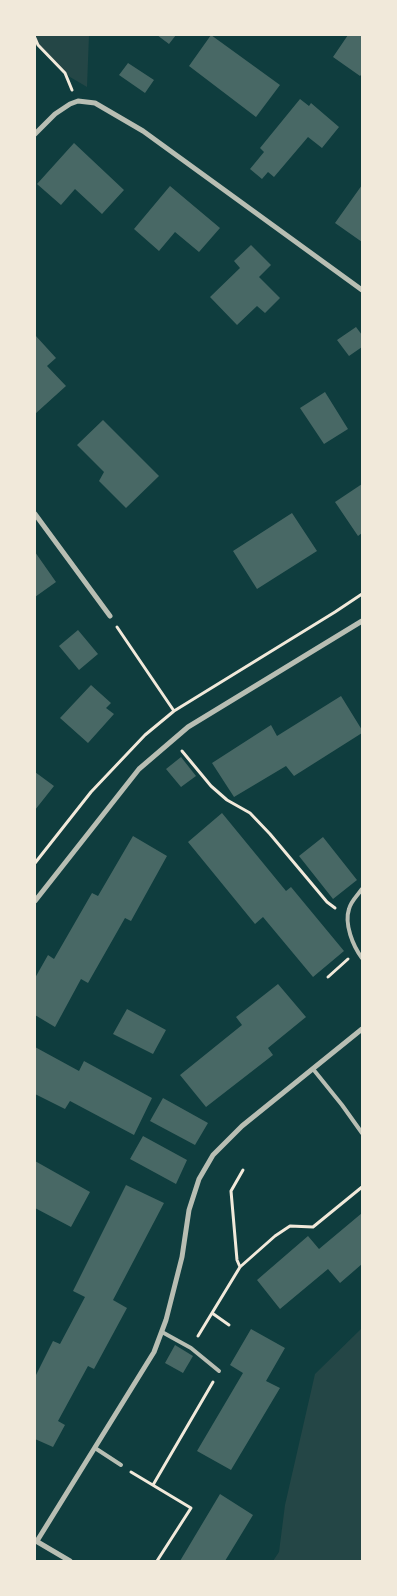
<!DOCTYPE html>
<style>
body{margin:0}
#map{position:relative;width:397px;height:1596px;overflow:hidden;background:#0f3d3e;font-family:"Space Grotesk",sans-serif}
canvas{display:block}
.frame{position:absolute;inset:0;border:36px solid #f1e9da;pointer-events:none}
</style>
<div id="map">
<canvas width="397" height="1596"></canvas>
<div class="frame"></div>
</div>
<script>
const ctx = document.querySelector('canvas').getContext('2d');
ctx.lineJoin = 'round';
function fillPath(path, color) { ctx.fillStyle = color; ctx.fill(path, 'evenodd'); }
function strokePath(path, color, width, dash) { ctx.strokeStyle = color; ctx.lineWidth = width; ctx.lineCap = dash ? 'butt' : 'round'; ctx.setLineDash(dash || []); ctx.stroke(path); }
const green = new Path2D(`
 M35 35H89L87 87 70 77 35 42Z
 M362 1328V1561H273L279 1552 285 1505 315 1374Z`);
const building = new Path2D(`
 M157 35H176L169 44Z
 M211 35 280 85 256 117 189 66Z
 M348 35H362V74L360 76 333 57Z
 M128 63 154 80 145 93 119 75Z
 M300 99 309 106 311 103 339 127 322 148 308 137 274 177 268 172 262 179 250 169 264 152 260 148Z
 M74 143 124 190 102 214 75 189 61 205 37 184Z
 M362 185V242L335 223Z
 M170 186 220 228 199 252 175 232 159 251 134 229Z
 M251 245 271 265 259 277 280 298 265 313 257 306 237 325 210 297 240 268 234 261Z
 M356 327 362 335V347L349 356 337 340Z
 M35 335 56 358 47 366 66 386 35 414Z
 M325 392 348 429 324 444 300 408Z
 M103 420 159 476 126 508 99 481 104 472 77 445Z
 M362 484V533L358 536 335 502Z
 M292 513 317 551 257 589 233 551Z
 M35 552 56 582 35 597Z
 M78 630 98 654 79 670 59 646Z
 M91 685 111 703 106 708 114 714 88 743 60 718Z
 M341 696 362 730V733L294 776 286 766 234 797 212 763 271 725 277 736Z
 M181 757 196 776 181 787 166 769Z
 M35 772 54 786 35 810Z
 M222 813 286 891 291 887 344 951 313 977 263 917 255 924 188 842Z
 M133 836 167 856 131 921 125 918 88 983 81 979 55 1027 35 1015V978L48 955 54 959 92 893 98 896Z
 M323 837 357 880 333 899 299 856Z
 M278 984 306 1017 268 1048 273 1055 206 1107 180 1075 242 1025 236 1017Z
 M127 1009 166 1030 153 1054 113 1034Z
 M35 1047 79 1071 84 1061 152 1098 134 1135 70 1101 65 1109 35 1094Z
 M163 1098 208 1123 195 1145 150 1121Z
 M143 1136 187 1160 176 1184 130 1159Z
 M35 1161 90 1192 71 1227 35 1208Z
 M126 1185 164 1203 113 1300 127 1308 94 1369 88 1366 58 1421 65 1425 53 1447 35 1439V1377L53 1341 60 1344 85 1297 73 1291Z
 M362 1213V1264L340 1283 328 1269 280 1309 257 1280 308 1236 319 1249Z
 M251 1329 285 1348 266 1381 280 1388 231 1470 197 1451 243 1373 230 1365Z
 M175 1345 193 1356 183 1373 165 1363Z
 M220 1494 253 1515 225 1561H180Z`);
const path = new Path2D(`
 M35 38 38 45 65 73 72 90
 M117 627 174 711
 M182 751 211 786 227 800 250 813 270 834 327 902 335 908
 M35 863 91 792 145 735 174 711 335 612 362 594
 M328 977 348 959
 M240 1267 237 1260 231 1191 243 1170
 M212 1313 229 1325
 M198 1336 240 1267 275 1236 290 1226 313 1227 362 1187
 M131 1472 191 1508 157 1561
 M153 1485 213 1382`);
const service = new Path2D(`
 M362 889C357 896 351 901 349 909 344 924 353 946 362 958
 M313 1069 342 1105 362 1133
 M162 1332 191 1348 219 1371
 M95 1448 121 1465`);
const minor = new Path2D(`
 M35 134 55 114 70 104 78 101 95 103 143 131 362 290
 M35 514 110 616
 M35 901 139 769 188 727 362 621
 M36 1541 70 1561
 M37 1541 154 1352 166 1320 182 1257 189 1210 199 1179 213 1155 242 1126 362 1029`);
fillPath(green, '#244646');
fillPath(building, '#486865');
strokePath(path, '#f1e9da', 3);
strokePath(service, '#b8beb3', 4);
strokePath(minor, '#b8beb3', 5);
</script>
